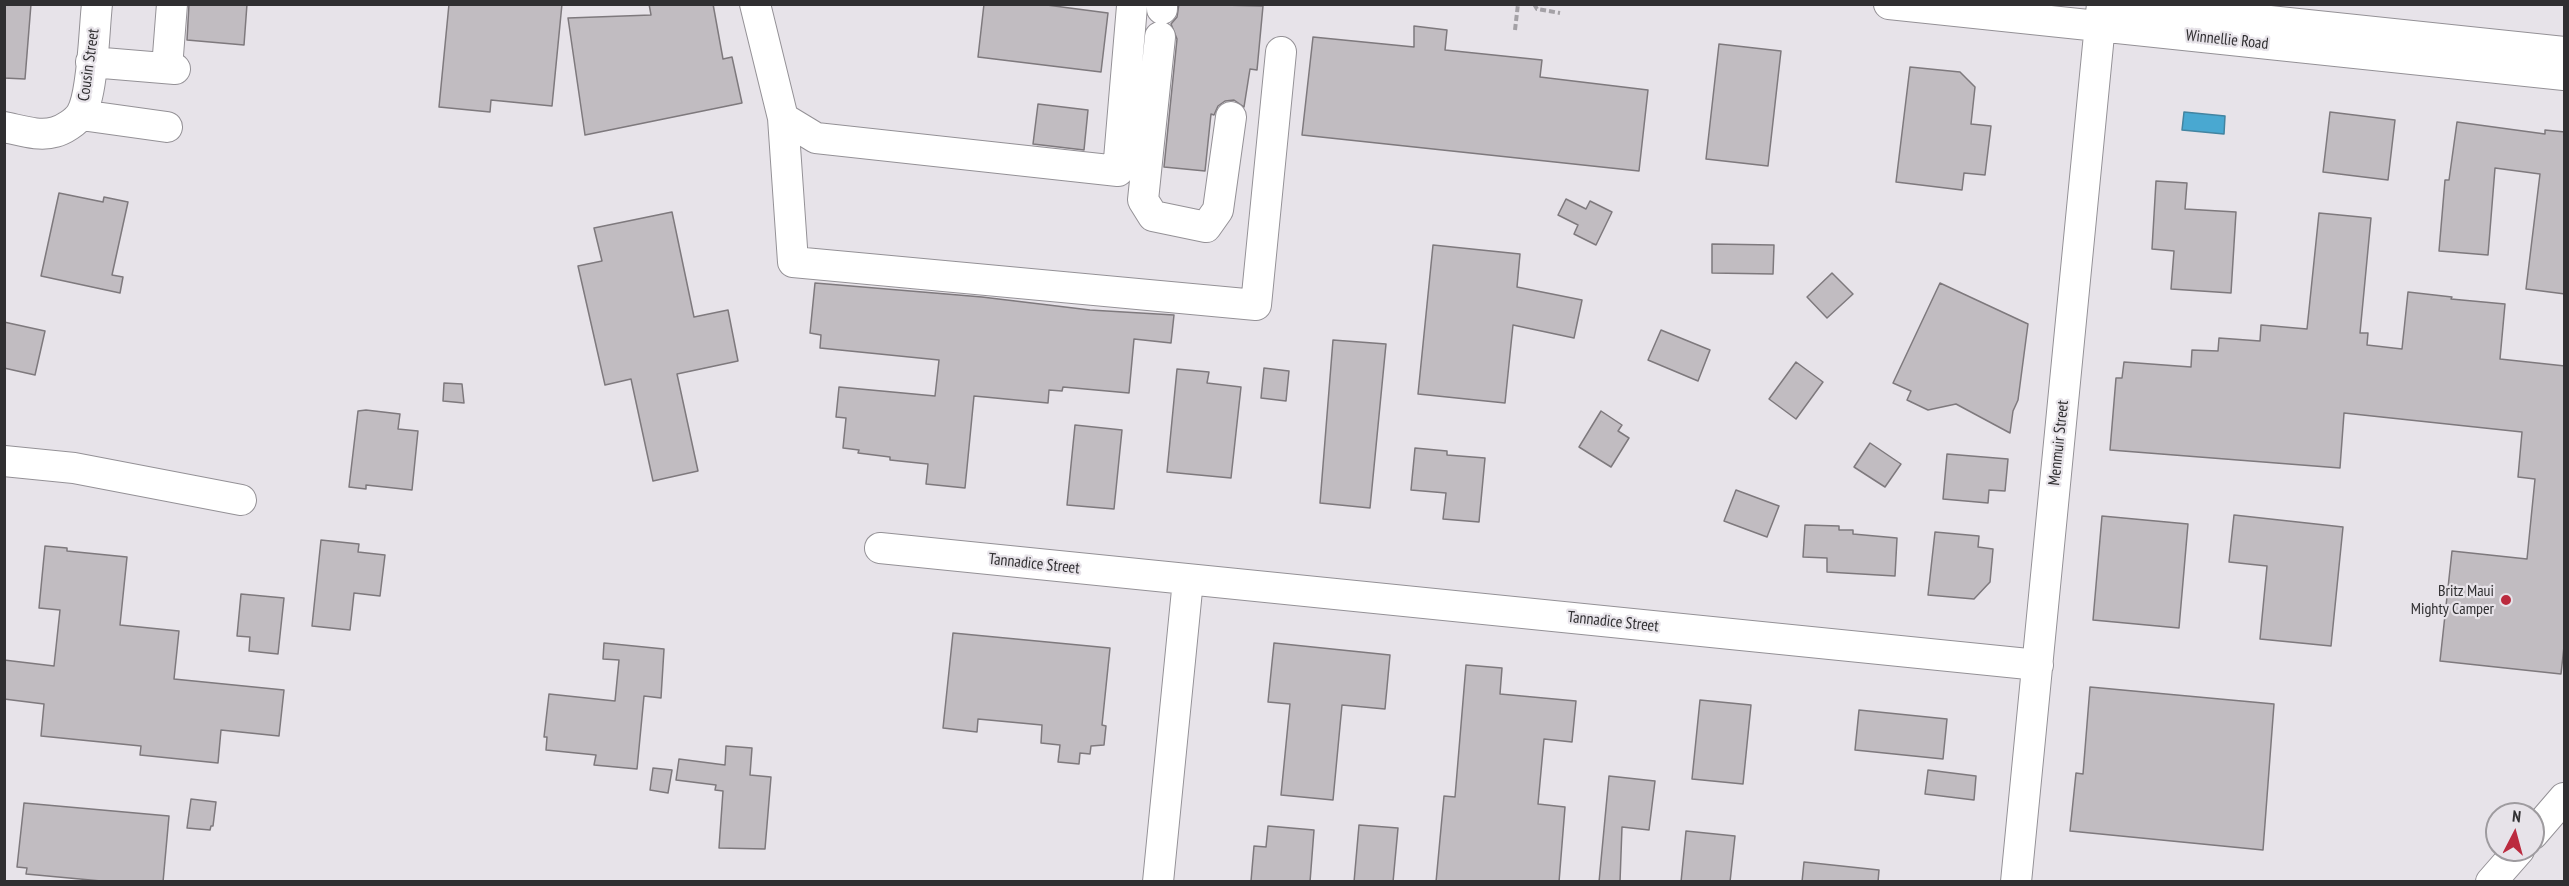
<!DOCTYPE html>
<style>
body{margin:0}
#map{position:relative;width:2569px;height:886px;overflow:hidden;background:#e7e3e9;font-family:"PT Sans Narrow",sans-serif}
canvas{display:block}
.frame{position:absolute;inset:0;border:6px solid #302f31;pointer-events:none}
.north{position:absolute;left:2485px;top:802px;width:60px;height:60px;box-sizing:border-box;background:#e7e3e9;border:2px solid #9e9b9f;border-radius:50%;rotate:6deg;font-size:16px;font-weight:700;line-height:24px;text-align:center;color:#302f31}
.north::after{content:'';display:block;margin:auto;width:21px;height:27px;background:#bb2a3e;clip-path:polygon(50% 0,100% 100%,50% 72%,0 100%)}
</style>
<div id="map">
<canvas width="2569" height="886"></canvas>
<div class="frame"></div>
<div class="north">N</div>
</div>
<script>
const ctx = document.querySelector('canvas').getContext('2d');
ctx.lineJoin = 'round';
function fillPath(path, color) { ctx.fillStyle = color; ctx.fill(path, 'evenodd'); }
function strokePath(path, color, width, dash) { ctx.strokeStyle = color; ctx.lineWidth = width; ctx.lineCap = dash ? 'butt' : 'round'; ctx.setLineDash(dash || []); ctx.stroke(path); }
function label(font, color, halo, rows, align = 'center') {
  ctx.font = font + ' "PT Sans Narrow",sans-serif'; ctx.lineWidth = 4.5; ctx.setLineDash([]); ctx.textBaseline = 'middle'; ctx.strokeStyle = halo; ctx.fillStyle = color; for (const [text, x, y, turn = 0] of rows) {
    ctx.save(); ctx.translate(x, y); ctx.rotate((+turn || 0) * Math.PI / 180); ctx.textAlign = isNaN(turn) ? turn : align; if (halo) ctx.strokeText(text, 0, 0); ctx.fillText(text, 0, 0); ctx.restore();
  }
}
const water = new Path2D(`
 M2184 112 2225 116 2224 134 2182 130Z`);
const building = new Path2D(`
 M4 4H31L25 79 4 78Z
 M189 4H247L244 45 187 40Z
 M449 4H562L552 106 491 100 490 112 439 107Z
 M649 4H713L723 59 732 57 742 103 585 135 568 18 651 15Z
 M984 4H1039L1108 13 1101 72 978 57Z
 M1179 4 1263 6 1257 70 1250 69 1244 107 1234 100 1225 101 1218 106 1214 115 1211 114 1205 171 1164 167 1177 39 1171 24 1177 17Z
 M1414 26 1447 30 1445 50 1542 60 1540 77 1648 90 1639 171 1302 135 1313 37 1414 47Z
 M1719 44 1781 51 1768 166 1706 159Z
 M1910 67 1960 72 1975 87 1971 124 1991 126 1985 175 1964 173 1962 190 1896 182Z
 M1038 104 1088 110 1084 150 1033 144Z
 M2330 112 2395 120 2388 180 2323 172Z
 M2457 122 2545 134V130L2565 132V294L2526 289 2540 174 2495 168 2488 255 2439 251 2445 180H2449Z
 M2156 181 2187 183 2185 209 2236 212 2231 293 2171 289 2174 251 2152 249Z
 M59 193 103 202 104 197 128 202 112 275 123 277 120 293 41 276Z
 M1566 199 1586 209 1590 201 1612 212 1596 245 1574 234 1578 225 1558 215Z
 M672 212 694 317 728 310 738 361 677 374 698 471 653 481 631 379 605 385 578 266 602 261 594 228Z
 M2319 213 2371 218 2360 333H2368L2367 345 2402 349 2408 292 2452 297 2451 299 2505 304 2500 359 2565 366V637L2561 674 2440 661 2452 551 2527 559 2535 479 2518 477 2522 432 2344 413 2340 468 2110 450 2116 378H2122L2124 362 2191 367 2192 350 2218 351 2219 338 2260 341 2261 325 2307 329Z
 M1712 244 1774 245 1773 274 1712 273Z
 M1433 245 1520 254 1517 287 1582 300 1574 338 1513 325 1505 403 1418 394Z
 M1832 273 1853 294 1827 318 1807 297Z
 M815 283 982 297 1090 310 1174 315 1171 343 1134 339 1129 393 1063 387 1062 391 1049 390 1048 403 974 396 965 488 926 484 928 464 890 460V457L858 453 859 450 843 448 846 418 836 417 839 387 935 396 939 360 820 348 821 335 810 333Z
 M1940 283 2028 324 2018 400 2013 411 2010 433 1956 404 1928 410 1907 400 1911 391 1893 383Z
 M4 322 45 331 35 375 4 368Z
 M1661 330 1710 350 1698 381 1648 360Z
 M1333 340 1386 344 1370 508 1320 503Z
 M1796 362 1823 382 1796 419 1769 399Z
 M1264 368 1289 371 1286 401 1261 398Z
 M1177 369 1209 372 1207 383 1241 387 1231 478 1167 472Z
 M444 383 462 384 464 403 443 401Z
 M366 410 400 414 398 429 418 431 412 490 366 485V489L349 487 358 411Z
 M1601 411 1622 425 1618 431 1629 438 1611 467 1579 447Z
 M1075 425 1122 430 1114 509 1067 505Z
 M1870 443 1901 464 1885 487 1854 467Z
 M1415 448 1447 451V455L1485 458 1479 522 1443 519 1446 493 1411 490Z
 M1947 454 2008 459 2005 491 1989 490 1988 503 1943 499Z
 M1736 490 1779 506 1767 537 1724 521Z
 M2234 515 2343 527 2331 646 2260 639 2267 566 2229 562Z
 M2102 516 2188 524 2179 628 2093 620Z
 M1805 525 1839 526V530H1853V534L1897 538 1895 576 1827 572V558L1803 557Z
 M1935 532 1979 536 1978 547 1993 549 1990 582 1974 599 1928 595Z
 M321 540 359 544 358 552 385 555 380 596 354 593 350 630 312 626Z
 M45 546 67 548V551L127 557 120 625 179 631 174 679 284 690 279 736 221 730 218 763 140 755 141 746 41 736 44 704 4 699V660L54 666 60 610 39 608Z
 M241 594 284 598 278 654 249 651 250 637 237 636Z
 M953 633 1110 648 1102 725 1106 726 1104 745 1091 746 1090 754 1080 753 1079 764 1058 762 1060 745 1041 743 1042 725 978 719 977 732 943 728Z
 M604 643 664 649 661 698 644 696 637 769 594 765 596 755 546 750 547 737H544L549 694 615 701 619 660 603 659Z
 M1274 643 1390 655 1385 709 1342 705 1333 800 1281 795 1290 704 1268 702Z
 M1466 665 1502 668 1500 694 1576 701 1572 742 1544 739 1538 804 1565 807 1559 882H1436L1444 796 1455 797Z
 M2090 687 2274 704 2263 850 2070 831 2076 773 2083 774Z
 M1700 700 1751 705 1743 784 1692 779Z
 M1859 710 1947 719 1943 759 1855 750Z
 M726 746 752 748 750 775 771 777 765 849 719 848 723 791 715 790 716 785 676 780 679 759 725 765Z
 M653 768 672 770 668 793 650 790Z
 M1928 770 1976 776 1974 800 1925 794Z
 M1609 776 1655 781 1649 830 1622 827 1620 882H1599Z
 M191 799 216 802 213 826H211L210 830 187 828Z
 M24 803 169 816 163 882H112L26 874 27 868 17 867Z
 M1359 825 1398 828 1393 882H1354Z
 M1268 826 1314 830 1310 882 1251 881 1254 846 1266 847Z
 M1686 831 1735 836 1730 882H1681Z
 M1804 862 1879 870 1878 882H1802Z`);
const path = new Path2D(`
 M1534 4 1537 9 1560 13
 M1515 30 1518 4`);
const minor = new Path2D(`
 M755 4 783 118 816 138 1118 171 1132 6
 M1889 4 2564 75
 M2109 4 2564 52
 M1162 9V4
 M1160 37 1143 200 1153 216 1206 227 1218 210 1231 117
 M91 62 175 69
 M167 68 172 4
 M81 115 167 127
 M783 118 793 262 1256 305 1281 52
 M4 127C20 130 39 137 55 132 63 130 76 122 81 114 93 94 94 30 97 4
 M4 461 74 468 241 500
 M880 548 2038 665
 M2533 834 2564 798
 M1158 882 1188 580
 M2016 882 2102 4
 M2491 882 2519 850`);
const markers = [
 [2506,600,6,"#bb2a3e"]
];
const streetNames = [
 ["Winnellie Road",2227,40,6],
 ["Cousin Street",89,65,-82],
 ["Menmuir Street",2059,443,-84],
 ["Tannadice Street",1034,564,6],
 ["Tannadice Street",1613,622,6]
];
const poiNames = [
 ["Britz Maui",2494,591],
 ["Mighty Camper",2494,609]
];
fillPath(water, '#49a8d1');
strokePath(water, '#4284a1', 1.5);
fillPath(building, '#c1bcc1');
strokePath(building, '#7e797d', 1.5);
strokePath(minor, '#949196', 32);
strokePath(path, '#a4a1a6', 4, [6, 3]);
strokePath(minor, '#fff', 30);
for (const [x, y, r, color] of markers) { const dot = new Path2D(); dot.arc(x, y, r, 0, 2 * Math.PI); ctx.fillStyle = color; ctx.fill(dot); strokePath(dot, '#e7e3e9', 2); }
label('16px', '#302f31', '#e7e3e9', streetNames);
label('16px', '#302f31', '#e7e3e9', poiNames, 'right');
</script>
